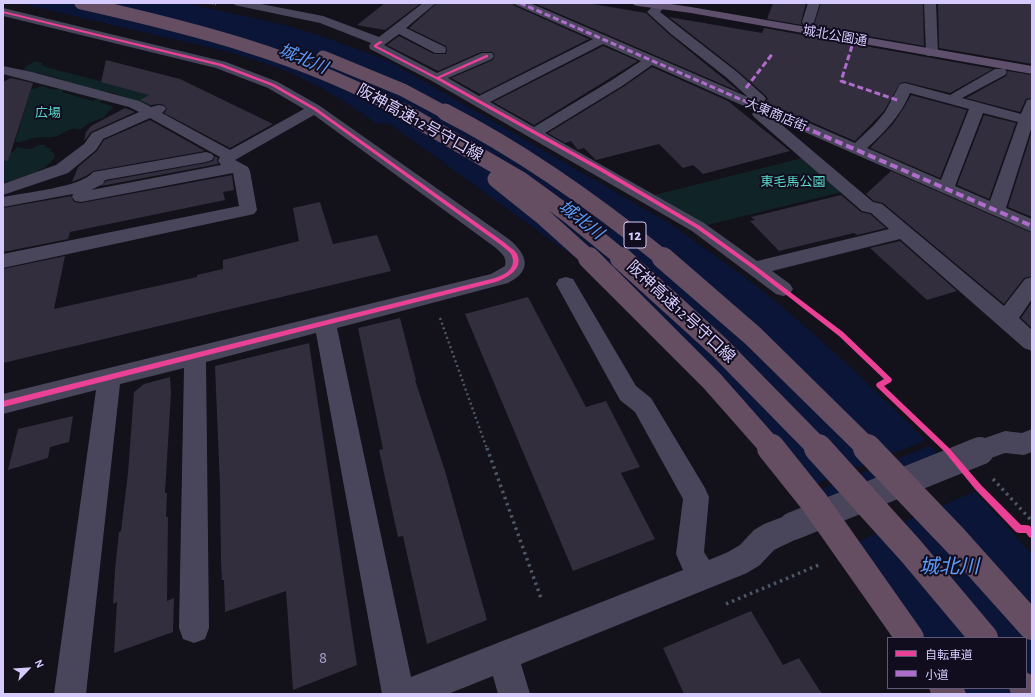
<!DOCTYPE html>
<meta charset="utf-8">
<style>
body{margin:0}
#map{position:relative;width:1035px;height:697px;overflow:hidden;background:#13111a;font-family:"Alegreya Sans","Noto Sans JP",sans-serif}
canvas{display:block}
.frame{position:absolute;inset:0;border:4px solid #d7cbfe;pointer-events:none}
.legend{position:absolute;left:887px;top:637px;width:140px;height:52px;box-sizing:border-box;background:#120d1e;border:1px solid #615978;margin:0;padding:5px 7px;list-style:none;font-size:12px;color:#d7cbfe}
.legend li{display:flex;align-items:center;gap:8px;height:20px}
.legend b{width:20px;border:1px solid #615978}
.north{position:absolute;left:8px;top:649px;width:40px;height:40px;-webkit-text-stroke:3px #120d1e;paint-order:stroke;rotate:65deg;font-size:11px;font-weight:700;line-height:16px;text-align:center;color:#d7cbfe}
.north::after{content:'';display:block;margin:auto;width:14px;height:18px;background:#d7cbfe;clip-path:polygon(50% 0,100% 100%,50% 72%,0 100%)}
</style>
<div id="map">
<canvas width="1035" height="697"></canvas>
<div class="frame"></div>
<ul class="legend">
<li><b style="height:5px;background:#ea4096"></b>自転車道</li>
<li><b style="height:5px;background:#b06ccc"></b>小道</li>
</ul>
<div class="north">N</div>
</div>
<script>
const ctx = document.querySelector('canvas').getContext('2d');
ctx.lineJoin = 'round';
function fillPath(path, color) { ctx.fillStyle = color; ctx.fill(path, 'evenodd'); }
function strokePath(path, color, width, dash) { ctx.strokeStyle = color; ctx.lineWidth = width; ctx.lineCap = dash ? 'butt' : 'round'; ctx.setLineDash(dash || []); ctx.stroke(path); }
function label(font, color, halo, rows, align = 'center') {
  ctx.font = font + ' "Alegreya Sans","Noto Sans JP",sans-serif'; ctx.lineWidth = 4; ctx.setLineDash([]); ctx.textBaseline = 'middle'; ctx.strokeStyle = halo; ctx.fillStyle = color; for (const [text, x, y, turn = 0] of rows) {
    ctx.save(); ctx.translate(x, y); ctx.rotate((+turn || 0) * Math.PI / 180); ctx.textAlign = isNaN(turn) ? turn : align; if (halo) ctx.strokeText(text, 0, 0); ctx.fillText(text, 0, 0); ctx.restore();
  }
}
const green = new Path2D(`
 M35 61 43 63 41 65 50 68 142 92 163 100 149 106 110 92 89 89 72 84 58 78 24 70 25 67Z
 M42 86 55 90 60 88 64 90 62 92 93 101 98 98 103 100 99 102 112 106 113 108 105 115V117L89 123 80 130C70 126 65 133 57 136 49 139 41 136 34 138 27 139 22 143 15 142L30 93 29 90Z
 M40 145H45V147L52 149 50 151 54 153 55 157C43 174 21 177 3 183V153L13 152 17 147 30 149Z
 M802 158 842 192 703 226 654 195Z`);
const water = new Path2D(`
 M19 3H185L285 25 318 35 389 61 669 223C704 248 740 272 774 300 867 377 952 465 1032 554V694H954L950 688H1026V638H914L679 333 390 124 374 123 373 121C351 106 329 91 305 80 280 67 252 59 225 51Z`);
const pier = new Path2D(`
 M927 440 932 445 809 494 805 488Z
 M942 455 976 491 847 546 817 505Z`);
const building = new Path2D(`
 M385 3H421L385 30 357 25Z
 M437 3H512L515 6 589 39 480 94 451 78 493 60 495 55 492 52H481L438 71 387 45 399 36 434 54H446L447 50 446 46 409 28Z
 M534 3H587L646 13 670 35 740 92Z
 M773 3H806L801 22 802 25 767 19Z
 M821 3H923L924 46 812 26 815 22Z
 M938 3H1032V64L939 48Z
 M669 17 762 33 764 28 993 69 950 93 905 82 900 83 884 111 855 141 765 102 768 99 765 95 738 71Z
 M603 46 638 61 534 125 493 102Z
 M106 60 180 79 273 124 230 148 164 113 167 109 164 105 159 104 151 105 140 100 149 95 101 82Z
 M652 67 728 101 790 151 703 174 693 165 683 168 659 144 596 160 584 148 578 150 571 141 565 143 548 133 623 87Z
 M1008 71 1032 75V98L1026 99 1020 112 966 98 1006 76Z
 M11 78 33 83 8 161 3 160V82Z
 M911 95 967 110 940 178 870 148 893 124 903 109Z
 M125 108 135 112 91 132 84 141 86 132 91 126Z
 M984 115 1016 123 989 199 957 185Z
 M150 120 205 151 93 171 86 176 72 182 78 167 97 151 104 140Z
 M1032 131V217L1008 207Z
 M215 156 218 158 217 160 218 164 101 186 106 181 206 163 213 161Z
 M891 171 1032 233V276L1024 278 1004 304 883 203 874 201 866 194Z
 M232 175 234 190 223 192 225 200 70 232 68 239 3 252V208L71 196 74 202 81 203Z
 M841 195 861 212 870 214 886 228 857 235 854 233 779 251 750 221 755 220 751 217Z
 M320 202 333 244 377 235 391 271 3 363V269L65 256 54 309 197 277V275L223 269V260L299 241 293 208Z
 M900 241 957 291 927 300 870 248Z
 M528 297 586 407 606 401 640 467 621 473 655 539 573 571 465 314Z
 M1032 302V328L1021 318Z
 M400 318 416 380H415L445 471 487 620 427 644 403 536 398 537 379 450 383 449 358 328Z
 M309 343 357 665 293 690 286 591 225 612 224 580H222L221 562 220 486 215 366Z
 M170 377 171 393 165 493H167L166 517H168L167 601 174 598 173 632 114 653 117 602 113 604 115 570 119 532 121 531 128 473 134 392 144 384Z
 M73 416 69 442 50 447 48 458 8 470 18 429Z
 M751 611 783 665 799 658 822 694H684L663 648Z`);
const pathFar2 = new Path2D(`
 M206 3 217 5`);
const pathFar1 = new Path2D(`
 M440 318 487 449`);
const path = new Path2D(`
 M487 448 541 598
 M993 479 1032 521
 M1028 529 1032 524
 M726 604 821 564`);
const minor = new Path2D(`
 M233 3H256L323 16 379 37 423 3H436L406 28 445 47 446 50 445 53H435L399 34 384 45 437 73 482 53H492L494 56 492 59 448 78 479 96 593 39 516 5 514 3H530L748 97 727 78 671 34 647 12 656 3H668L660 12 737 72 764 96 766 99 763 103 855 143 874 125 885 112 900 84 905 83 950 95 995 69H1005L1007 72 1005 75 962 98 1021 114 1027 100 1032 99V126L1006 208 1032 219V232L775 119 873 202 882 204 1004 306 1025 279 1032 277V299L1019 318 1032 330V351L1024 348 900 239 772 271 790 284 793 289 790 294 783 296 776 294 692 231 432 81 370 49 369 46 371 43 320 23 239 6 235 5ZM603 44 641 61 612 80 534 127 490 102ZM652 65 755 111 752 114 754 117 862 211 871 213 889 229 757 261 704 223 545 133 622 86ZM910 93 969 109 941 180 867 148C885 132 901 115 910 93ZM983 113 1018 122 990 201 955 186Z
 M808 3H820L814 22 812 25H804L802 22Z
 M924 3H936L938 53 937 56H927L926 53Z
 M3 8 226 62 278 82 320 106 510 240C527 255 533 270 508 283L337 328 411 677 683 570 676 554 683 499 635 412 620 400 556 284 559 279 566 277 573 279 636 386 651 398 705 488 709 497 704 552 709 560 728 552 740 545 754 530 764 524 793 513 803 516 807 526 803 536 774 550 760 565 747 573 521 664 530 694H498L493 676 448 694H382L316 333 206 362 209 628 205 639 194 643 183 639 179 628 184 368 120 384 86 694H54L96 390 3 414V394L491 274 505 266C507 257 502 254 496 248L314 115 235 160 248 167 250 171 257 210 254 214 3 268V254L239 206 233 173 81 202 75 201 72 197 73 194 3 207V197C22 193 83 187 93 172L99 171 206 152 212 154 214 157 212 160 206 162 105 180 103 184 91 190 221 165 218 161 220 157 150 118 103 139 96 150 68 173 3 195V184L56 165 84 144 92 133 139 112 129 107 3 74V66L32 72 139 101 151 107 159 105 164 106 166 109 162 113 230 150 304 109 268 88 216 68 3 16Z
 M1032 429V452L1024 455 1005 453 980 462 971 459 967 451 971 443 1005 431 1022 433Z`);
const major = new Path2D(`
 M632 3H664L691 7 1032 66V74L691 13 638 6 634 5Z`);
const highway = new Path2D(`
 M1026 672 1032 675V694H1011L1009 688H1026Z
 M929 688H964L966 694H931Z`);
const minorBridge = new Path2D(`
 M793 526 980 451`);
const highwayBridgeFar3 = new Path2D(`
 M81 3C192 28 305 56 405 113
 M323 57 403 90 446 113`);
const highwayBridgeFar2 = new Path2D(`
 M404 112 521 180 569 215 623 259
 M445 112C523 152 595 203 664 259
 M496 179 541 215 590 259`);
const highwayBridgeFar1 = new Path2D(`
 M589 258 712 381 772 449
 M621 258 719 347 819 449
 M663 258 753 336 868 449`);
const highwayBridge = new Path2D(`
 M771 448 815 503 910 638
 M818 448 911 551 984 638
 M867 448 955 540 1032 626`);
const quietFar1 = new Path2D(`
 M520 3 772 113
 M852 46 841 81 900 101
 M746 88 773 53`);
const quiet = new Path2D(`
 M769 112 1032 226`);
const cycleway = new Path2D(`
 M3 11 222 64 274 84 316 108 505 243C508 246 515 250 517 254 524 269 507 278 496 282L3 407V401L495 278C503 275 513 271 513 261 513 259 512 256 511 254 509 251 504 248 501 245L314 110 272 86 220 66 3 13Z
 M380 41 383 42 377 46 437 77 486 55H488V57L440 78 604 169 700 226 757 267 843 332 891 378 892 380 891 382 884 386 949 448 981 485 1021 525C1033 525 1032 526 1032 538L1029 537 1026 533H1019L1016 532 975 489 945 452 877 387 876 385 877 383 884 379 839 336 753 269 696 228 600 171 436 79 374 47V45Z`);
const farStreetnames = [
 ["城北公園通",835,36,10],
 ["大東商店街",776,115,23]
];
const farParknames = [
 ["広場",48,113],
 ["東毛馬公園",793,182]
];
const shields = [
 [635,235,22]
];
const shieldNames = [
 ["12",635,235]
];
const streetNames = [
 ["阪神高速12号守口線",420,123,29],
 ["阪神高速12号守口線",681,312,43]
];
const waterNames = [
 ["城北川",303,59,23],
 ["城北川",581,220,38]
];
const nearNumbernames = [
 ["8",323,658]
];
const nearWaternames = [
 ["城北川",949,567]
];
fillPath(green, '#102326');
fillPath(water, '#0b1537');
fillPath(pier, '#13111a');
fillPath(building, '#322e3d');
strokePath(pathFar2, '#4d5867', 1.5, [1, 2]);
strokePath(pathFar1, '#4d5867', 2.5, [2, 3]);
strokePath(path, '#4d5867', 3.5, [2.5, 4]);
fillPath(minor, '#49465b');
fillPath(major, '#5e4f6c');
fillPath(highway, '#654d62');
strokePath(minorBridge, '#49465b', 28);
strokePath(highwayBridgeFar3, '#654d62', 13);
strokePath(highwayBridgeFar2, '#654d62', 17);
strokePath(highwayBridgeFar1, '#654d62', 22);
strokePath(highwayBridge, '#654d62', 28);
strokePath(quietFar1, '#b06ccc', 3, [6, 3]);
strokePath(quiet, '#b06ccc', 4, [8, 4]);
fillPath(cycleway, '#ea4096');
label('13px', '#d7cbfe', '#120d1e', farStreetnames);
label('13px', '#5adbcb', '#120d1e', farParknames);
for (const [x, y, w] of shields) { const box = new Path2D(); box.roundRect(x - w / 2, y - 13, w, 26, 3); ctx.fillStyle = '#120d1e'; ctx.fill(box); strokePath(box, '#d7cbfe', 1); }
label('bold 15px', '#d7cbfe', null, shieldNames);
label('16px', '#d7cbfe', '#120d1e', streetNames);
label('italic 17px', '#5c9dfb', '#120d1e', waterNames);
label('17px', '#aea4ce', null, nearNumbernames);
label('italic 20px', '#5c9dfb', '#120d1e', nearWaternames);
</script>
